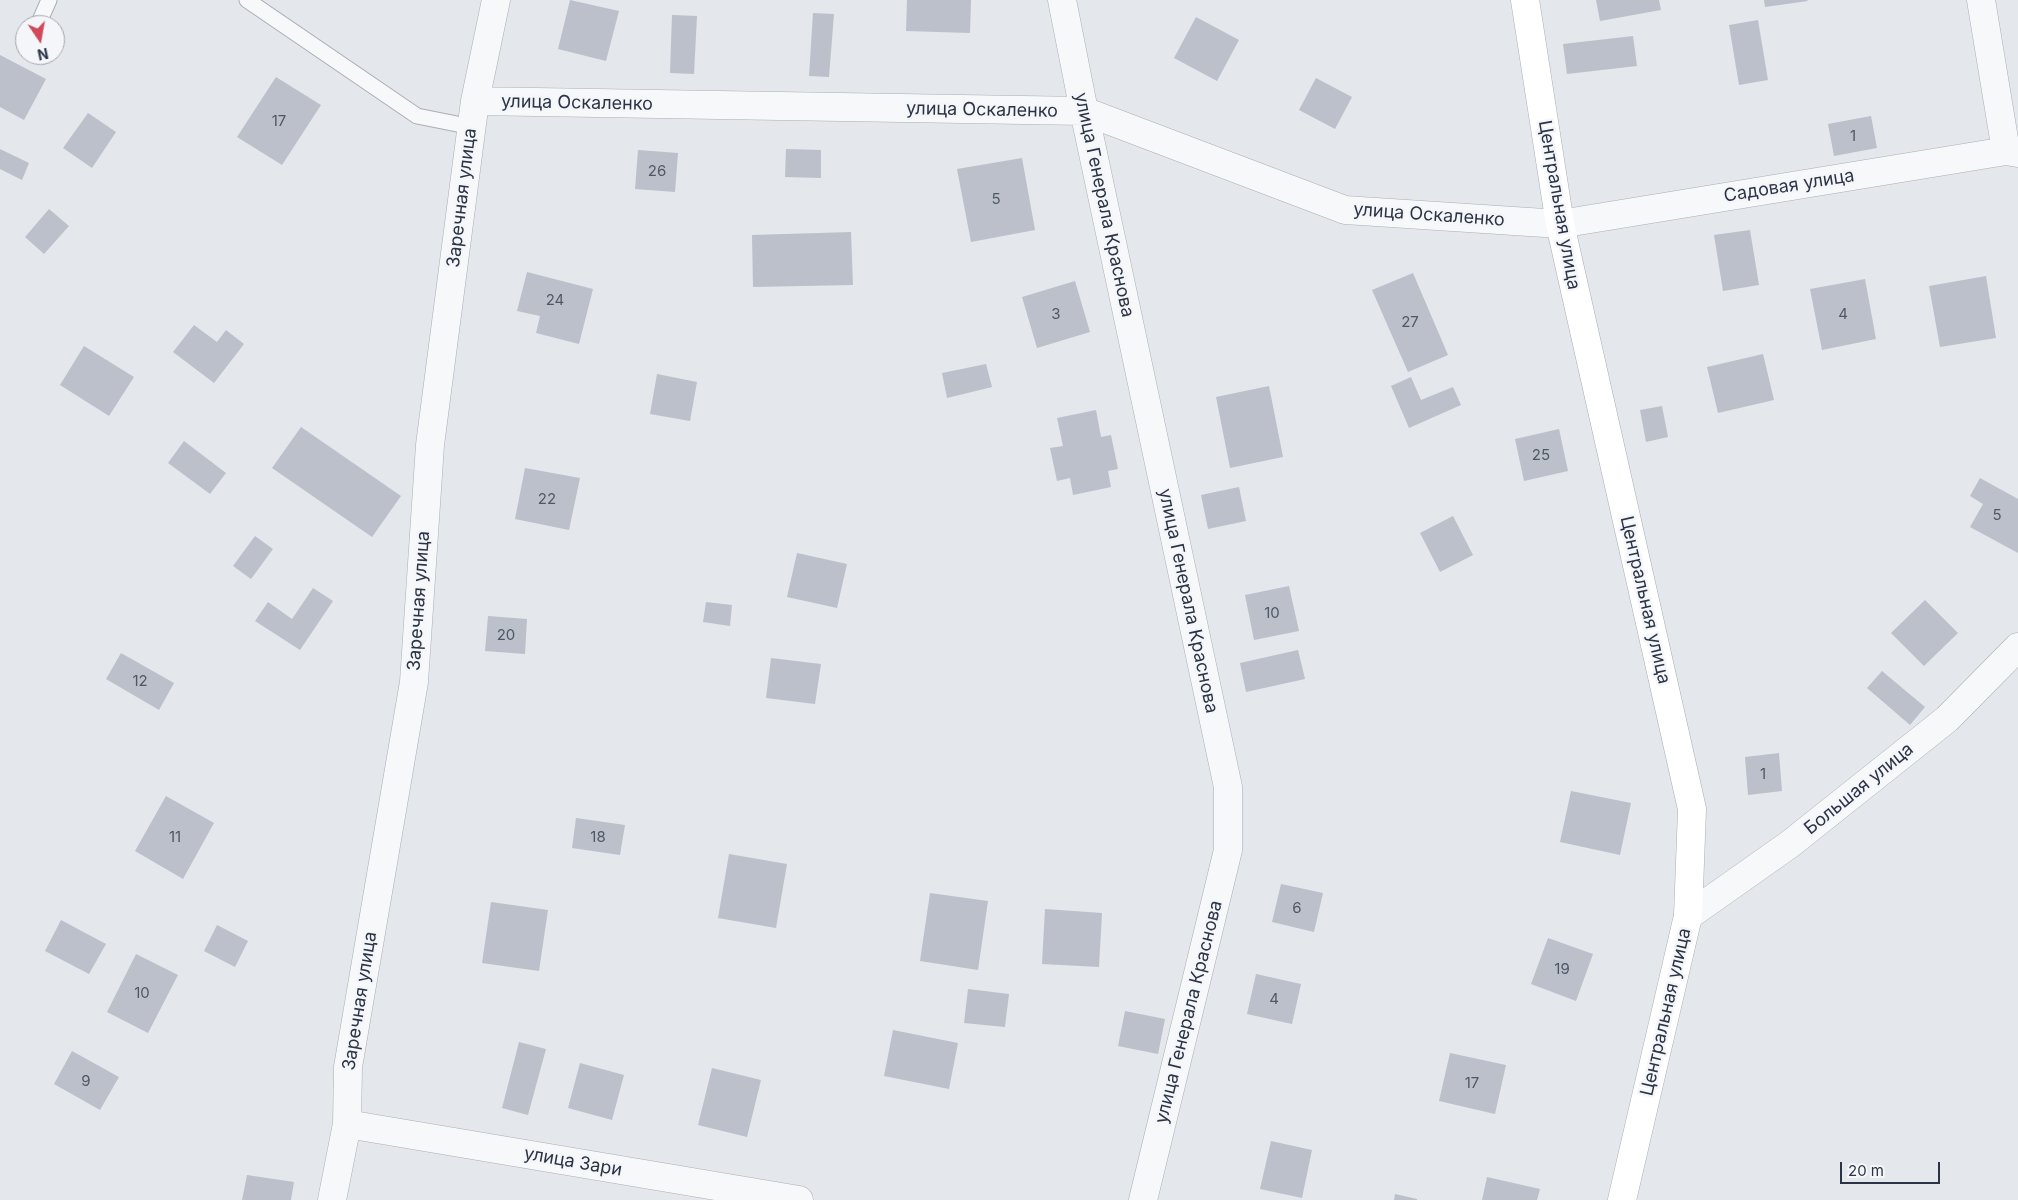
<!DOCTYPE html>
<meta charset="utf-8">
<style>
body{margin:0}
#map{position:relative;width:2018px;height:1200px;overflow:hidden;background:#e4e7ec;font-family:Inter,sans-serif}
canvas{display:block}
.north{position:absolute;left:15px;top:15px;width:50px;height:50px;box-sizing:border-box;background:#f4f6f9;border:1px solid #a4a8b1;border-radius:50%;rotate:168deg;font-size:14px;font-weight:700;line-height:20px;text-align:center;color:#2b3445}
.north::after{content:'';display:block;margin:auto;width:18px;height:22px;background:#d1495b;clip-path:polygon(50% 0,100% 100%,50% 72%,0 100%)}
.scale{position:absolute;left:1840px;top:1162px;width:100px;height:22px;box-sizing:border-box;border:2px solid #2b3445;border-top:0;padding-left:6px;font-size:15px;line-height:18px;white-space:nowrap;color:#2b3445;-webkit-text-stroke:4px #f4f6f9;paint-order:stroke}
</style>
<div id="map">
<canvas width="2018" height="1200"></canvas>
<div class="north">N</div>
<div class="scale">20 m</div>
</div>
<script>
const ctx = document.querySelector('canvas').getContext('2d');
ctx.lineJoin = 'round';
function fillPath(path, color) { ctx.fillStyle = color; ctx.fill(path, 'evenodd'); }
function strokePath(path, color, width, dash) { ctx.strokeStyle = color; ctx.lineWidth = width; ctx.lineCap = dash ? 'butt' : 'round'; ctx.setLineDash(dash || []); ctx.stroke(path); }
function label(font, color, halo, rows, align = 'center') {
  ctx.font = font + ' Inter,sans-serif'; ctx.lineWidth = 5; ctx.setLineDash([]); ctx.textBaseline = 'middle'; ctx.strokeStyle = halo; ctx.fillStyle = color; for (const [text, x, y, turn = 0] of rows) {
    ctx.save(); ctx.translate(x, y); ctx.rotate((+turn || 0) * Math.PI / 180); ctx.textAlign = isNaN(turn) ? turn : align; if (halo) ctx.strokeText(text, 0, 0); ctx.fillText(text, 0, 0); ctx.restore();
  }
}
const building = new Path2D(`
 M570 0 619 11 606 61 558 49Z
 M907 0H971L970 33 906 31Z
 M1596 0H1659L1661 10 1600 21Z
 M1764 0H1807L1808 1 1765 7Z
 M813 13 834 14 829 77 809 76Z
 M672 15 697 16 694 74 670 73Z
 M1196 17 1239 40 1217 81 1174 58Z
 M1758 20 1768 80 1739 85 1729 25Z
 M1633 36 1637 66 1567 74 1563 44Z
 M0 55 46 79 24 120 0 107Z
 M276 77 321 105 282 165 237 137Z
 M1316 78 1352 97 1335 129 1299 110Z
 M88 113 116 132 92 168 63 148Z
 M1871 116 1877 148 1834 156 1828 124Z
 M0 149 29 163 22 180 0 169Z
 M786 149 821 150V178L785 177Z
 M638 150 678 153 675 192 635 189Z
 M1022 158 1035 230 971 242 957 169Z
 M49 209 69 226 44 254 25 237Z
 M1750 230 1759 285 1723 291 1714 235Z
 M851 232 853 285 753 287 752 235Z
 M527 272 593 289 579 344 536 333 540 316 517 311Z
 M1413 273 1448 355 1408 372 1372 290Z
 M1986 276 1996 338 1940 347 1929 286Z
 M1865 279 1876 339 1822 350 1810 289Z
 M1075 281 1090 332 1037 348 1022 297Z
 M194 325 217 342 226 330 244 344 214 383 173 352Z
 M84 346 134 377 109 416 60 385Z
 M1763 354 1774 400 1718 413 1707 367Z
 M986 364 992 387 947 398 942 373Z
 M657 374 697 382 690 421 650 414Z
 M1411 377 1421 400 1453 387 1461 405 1409 428 1391 386Z
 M1269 386 1283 457 1230 468 1216 397Z
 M1662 406 1668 437 1646 442 1640 410Z
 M1096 410 1101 437 1111 435 1118 469 1108 471 1111 487 1073 495 1070 478 1057 481 1050 448 1063 446 1057 418Z
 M301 427 401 496 372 537 272 468Z
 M1559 429 1568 471 1524 481 1515 439Z
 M184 441 226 473 210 494 168 463Z
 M525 468 580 478 569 530 515 519Z
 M1980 478 2018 499V553L1970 527 1983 504 1970 496Z
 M1239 487 1246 521 1208 529 1201 495Z
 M1453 516 1473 555 1440 572 1420 533Z
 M255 536 273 549 251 579 233 566Z
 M797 553 847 564 837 608 787 597Z
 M1289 586 1299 631 1254 640 1245 595Z
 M313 588 333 601 300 650 255 621 268 602 292 619Z
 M1925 600 1958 633 1924 666 1891 633Z
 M706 602 732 605 730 626 703 622Z
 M488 616 527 619 525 654 485 651Z
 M1298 650 1305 679 1246 692 1240 663Z
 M121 653 174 683 159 710 106 679Z
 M771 658 821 664 815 704 766 698Z
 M1882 671 1925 707 1910 725 1867 688Z
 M1779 753 1782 791 1748 795 1745 757Z
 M1571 791 1631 803 1620 855 1560 842Z
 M166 796 214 823 183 879 135 851Z
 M576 818 625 825 620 855 572 848Z
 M729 854 787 864 776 928 718 918Z
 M1281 884 1323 893 1314 932 1272 922Z
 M930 893 988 901 978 970 920 961Z
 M491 902 548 910 539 971 482 963Z
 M1045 909 1102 913 1099 967 1042 964Z
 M61 920 106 944 89 974 45 951Z
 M217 925 248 941 235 967 204 951Z
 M1548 938 1593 954 1576 1001 1531 984Z
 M136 954 178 975 148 1033 107 1012Z
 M1256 974 1301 984 1292 1024 1247 1014Z
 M968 989 1009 994 1005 1027 964 1023Z
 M1125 1011 1165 1019 1158 1054 1118 1046Z
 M893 1030 958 1043 949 1089 884 1076Z
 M519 1042 546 1049 528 1115 502 1108Z
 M72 1051 119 1077 100 1110 54 1084Z
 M1450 1053 1506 1065 1495 1114 1439 1101Z
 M580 1063 624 1075 612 1120 568 1108Z
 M712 1068 761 1080 747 1137 698 1125Z
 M1271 1141 1312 1150 1302 1198 1260 1189Z
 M247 1175 294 1182 291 1200H242Z
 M1487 1177 1540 1189 1537 1200H1482Z
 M1395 1194 1417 1199V1200H1394Z`);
const lane = new Path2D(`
 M247 0 417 116 472 127
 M38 25 49 0`);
const street = new Path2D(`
 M1062 0 1084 111 1228 787V850L1143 1200
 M1981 0 2006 151
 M475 101 1084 111 1345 210 1560 224 2006 151 2018 153
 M1688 916 1790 844 1947 719 2018 647
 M347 1124 799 1200
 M332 1200 347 1124 348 1067 414 682 430 445 475 101 496 0`);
const secondary = new Path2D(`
 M1525 0 1560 224 1692 809 1688 916 1622 1200`);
const numberNames = [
 ["17",279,121],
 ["1",1853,136],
 ["26",657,171],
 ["5",996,199],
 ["24",555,300],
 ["3",1056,314],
 ["4",1843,314],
 ["27",1410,322],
 ["25",1541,455],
 ["22",547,499],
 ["5",1997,515],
 ["10",1272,613],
 ["20",506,635],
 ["12",140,681],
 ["1",1763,774],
 ["11",175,837],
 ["18",598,837],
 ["6",1297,908],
 ["19",1562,969],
 ["10",142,993],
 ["4",1274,999],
 ["9",86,1081],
 ["17",1472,1083]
];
const streetNames = [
 ["улица Оскаленко",577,103,1],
 ["улица Оскаленко",982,110,1],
 ["Садовая улица",1789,186,-9],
 ["Заречная улица",462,198,-83],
 ["улица Генерала Краснова",1104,205,78],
 ["Центральная улица",1559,205,80],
 ["улица Оскаленко",1429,215,4],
 ["Центральная улица",1645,600,77],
 ["Заречная улица",419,601,-86],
 ["улица Генерала Краснова",1188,601,78],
 ["Большая улица",1859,789,-39],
 ["Заречная улица",360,1001,-81],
 ["улица Генерала Краснова",1189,1012,-76],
 ["Центральная улица",1666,1012,-77],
 ["улица Зари",573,1162,10]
];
fillPath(building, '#bbc0ca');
strokePath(lane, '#a9aeb7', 17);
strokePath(street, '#a9aeb7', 29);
strokePath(secondary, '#a9aeb7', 29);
strokePath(lane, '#f7f8fa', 15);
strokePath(street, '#f7f8fa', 28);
strokePath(secondary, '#fff', 28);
label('15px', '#4f5766', null, numberNames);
label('18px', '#2b3445', '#f4f6f9', streetNames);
</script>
